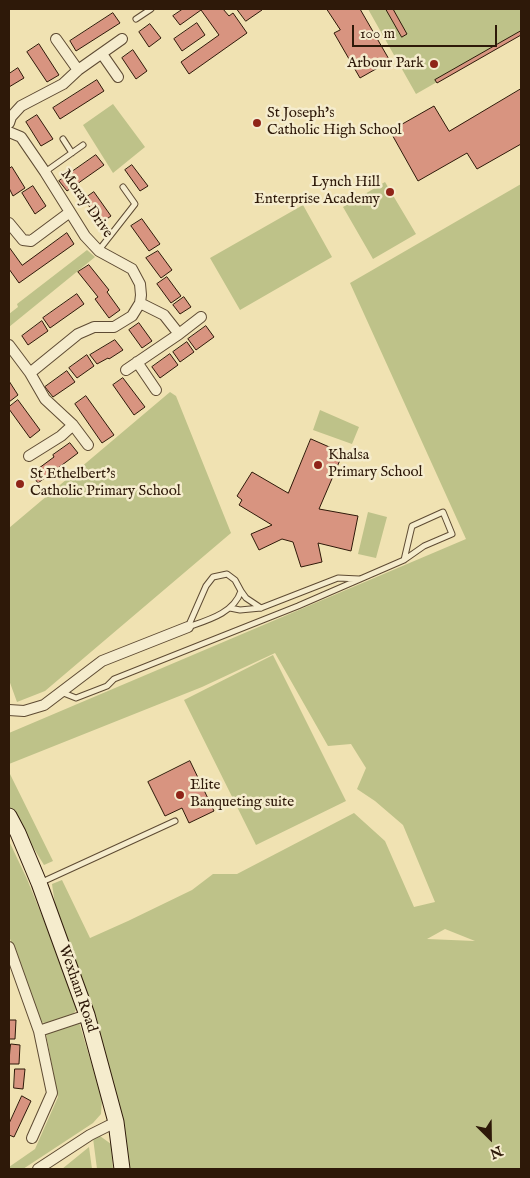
<!DOCTYPE html>
<style>
body{margin:0}
#map{position:relative;width:530px;height:1178px;overflow:hidden;background:#f0e2b2;font-family:"IM FELL English",serif}
canvas{display:block}
.frame{position:absolute;inset:0;border:10px solid #2e1909;pointer-events:none}
.north{position:absolute;left:465px;top:1113px;width:50px;height:50px;-webkit-text-stroke:4px #f5eccd;paint-order:stroke;rotate:157deg;font-size:14px;font-weight:700;line-height:20px;text-align:center;color:#2e1909}
.north::after{content:'';display:block;margin:auto;width:18px;height:22px;background:#2e1909;clip-path:polygon(50% 0,100% 100%,50% 72%,0 100%)}
.scale{position:absolute;left:352px;top:25px;width:145px;height:22px;box-sizing:border-box;border:2px solid #2e1909;border-top:0;padding-left:6px;font-size:15px;line-height:18px;white-space:nowrap;color:#2e1909;-webkit-text-stroke:4px #f5eccd;paint-order:stroke}
</style>
<div id="map">
<canvas width="530" height="1178"></canvas>
<div class="frame"></div>
<div class="north">N</div>
<div class="scale">100 m</div>
</div>
<script>
const ctx = document.querySelector('canvas').getContext('2d');
ctx.lineJoin = 'round';
function fillPath(path, color) { ctx.fillStyle = color; ctx.fill(path, 'evenodd'); }
function strokePath(path, color, width, dash) { ctx.strokeStyle = color; ctx.lineWidth = width; ctx.lineCap = dash ? 'butt' : 'round'; ctx.setLineDash(dash || []); ctx.stroke(path); }
function label(font, color, halo, rows, align = 'center') {
  ctx.font = font + ' "IM FELL English",serif'; ctx.lineWidth = 5; ctx.setLineDash([]); ctx.textBaseline = 'middle'; ctx.strokeStyle = halo; ctx.fillStyle = color; for (const [text, x, y, turn = 0] of rows) {
    ctx.save(); ctx.translate(x, y); ctx.rotate((+turn || 0) * Math.PI / 180); ctx.textAlign = isNaN(turn) ? turn : align; if (halo) ctx.strokeText(text, 0, 0); ctx.fillText(text, 0, 0); ctx.restore();
  }
}
const green = new Path2D(`
 M368 9H521V34L416 94Z
 M113 104 145 147 113 173 83 125Z
 M385 182 416 234 373 259 343 207Z
 M521 184V1169H125L56 911 52 884 62 880 90 938 128 921 192 890 213 874H237L354 813 385 841 414 907 435 902 403 825 375 801 357 789 366 768 351 744 328 746 275 653 202 687 9 764V733L466 539 350 283ZM445 929 475 941 427 939Z
 M303 205 332 257 240 310 210 258Z
 M87 250 95 257 9 327V314L18 307 17 304Z
 M170 392 176 396 231 533 45 691 17 702 9 680V528Z
 M320 410 359 427 352 444 313 430Z
 M368 512 387 517 376 558 358 554Z
 M273 655 346 801 256 845 184 700Z
 M9 772 53 861 44 865 9 808Z
 M9 841 27 879 77 1002C76 1006 77 1010 74 1013 68 1022 50 1025 40 1022L9 936Z
 M79 1022 102 1099 101 1114 93 1123 23 1169H9V1167L35 1149 58 1097 46 1034Z
 M100 1136 111 1144 113 1169H97L93 1138Z
 M89 1147 92 1169H62Z`);
const building = new Path2D(`
 M183 9H223L229 16 233 13 247 33 189 74 181 62 219 35 201 10 180 25 173 16Z
 M237 9H261L262 10 246 21Z
 M327 9H360L390 61 360 78 334 33 340 30Z
 M386 9H393L407 34 402 37Z
 M113 13 120 23 76 51 70 41Z
 M197 23 205 35 182 51 174 39Z
 M150 24 161 38 149 47 139 32Z
 M521 31V35L437 83 435 80Z
 M39 44 59 75 47 82 27 52Z
 M133 50 147 71 136 79 122 58Z
 M18 68 24 78 9 87V74Z
 M97 80 104 91 60 119 53 108Z
 M521 89V144L477 169 467 153 418 181 390 131 434 106 449 131Z
 M37 115 53 139 41 146 26 122Z
 M96 155 104 165 67 191 59 181Z
 M132 165 148 186 140 191 125 170Z
 M12 167 25 188 13 196 9 188V169Z
 M33 186 46 206 35 214 22 193Z
 M94 192 111 216 101 223 84 199Z
 M142 219 160 244 149 251 131 226Z
 M67 233 74 244 19 283 9 269V247L22 265Z
 M158 251 172 270 161 278 146 258Z
 M89 265 109 290 107 292 120 310 109 318 95 299 98 297 78 272Z
 M167 277 181 296 171 303 157 284Z
 M77 294 84 304 50 328 43 318Z
 M184 297 191 307 180 314 173 305Z
 M42 321 48 331 28 345 22 336Z
 M139 323 152 341 142 348 129 330Z
 M206 326 214 337 196 350 188 339Z
 M115 340 123 350 109 359 108 358 97 364 90 355Z
 M187 342 194 352 180 362 173 352Z
 M170 354 178 365 160 378 152 367Z
 M87 355 94 366 77 378 69 368Z
 M67 371 75 382 53 397 45 387Z
 M123 378 145 407 134 415 113 385Z
 M9 381 18 395 9 402Z
 M86 396 114 435 102 443 75 404Z
 M18 400 40 430 30 438 9 409V407Z
 M311 439 343 453 319 509 358 516 351 551 318 543 322 562 301 567 293 542 282 539 259 550 251 534 272 525 239 505 242 500 237 496 252 472 288 493Z
 M70 443 78 453 38 483 31 474 54 457 53 455Z
 M190 761 214 811 189 823 182 808 165 816 148 782Z
 M9 1020H16L15 1039H9Z
 M11 1044 20 1045 19 1064H9Z
 M15 1069H25L23 1089 14 1088Z
 M22 1096 31 1101 14 1137 9 1135V1124Z`);
const lane = new Path2D(`
 M136 19 151 9
 M63 139 72 153
 M45 172 83 145
 M99 250 135 204 123 187
 M227 574 235 580 241 591C234 613 208 620 188 627L206 586 213 577Z
 M241 591 246 598 261 608
 M230 608 240 610 261 608 338 578 359 579
 M61 692 76 698 107 686 114 679 298 606 404 560 424 546 452 534 443 512 412 526 404 560
 M42 882 175 821`);
const street = new Path2D(`
 M56 39 78 70
 M102 54 118 77
 M9 123 11 117 21 106 63 84 78 70 122 39
 M9 132 21 137 45 172 85 236 99 251 132 269 140 284 141 295 140 303 132 316 114 327H94L78 334 30 373
 M9 223 23 240 31 241 70 212
 M140 303 164 315 179 334
 M9 345 30 373 45 399 73 425 88 445
 M137 362 156 390
 M126 370 179 334 201 317
 M29 456 61 436 73 425
 M9 710 24 711 44 705 102 661 188 627
 M9 947 39 1031 52 1093 32 1138
 M39 1031 87 1015
 M38 1169 90 1135 116 1122`);
const secondary = new Path2D(`
 M9 816 18 833 39 883 87 1015 116 1122 122 1169`);
const markers = [
 [434,64,5,"#8f2418"],
 [257,123,5,"#8f2418"],
 [390,192,5,"#8f2418"],
 [318,465,5,"#8f2418"],
 [20,484,5,"#8f2418"],
 [180,795,5,"#8f2418"]
];
const poiNames = [
 ["Arbour Park",424,64,"right"],
 ["St Joseph's",267,114],
 ["Catholic High School",267,131],
 ["Lynch Hill",380,183,"right"],
 ["Enterprise Academy",380,200,"right"],
 ["Khalsa",328,456],
 ["Primary School",328,473],
 ["St Ethelbert's",30,475],
 ["Catholic Primary School",30,492],
 ["Elite",190,786],
 ["Banqueting suite",190,803]
];
const streetNames = [
 ["Moray Drive",86,204,55],
 ["Wexham Road",77,989,71]
];
fillPath(green, '#bec289');
fillPath(building, '#d89480');
strokePath(building, '#2e1909', 1);
strokePath(lane, '#5e4b33', 7);
strokePath(street, '#5e4b33', 12);
strokePath(secondary, '#2e1909', 17);
strokePath(lane, '#f5eccd', 5);
strokePath(street, '#f5eccd', 10);
strokePath(secondary, '#f5eccd', 15);
for (const [x, y, r, color] of markers) { const dot = new Path2D(); dot.arc(x, y, r, 0, 2 * Math.PI); ctx.fillStyle = color; ctx.fill(dot); strokePath(dot, '#f5eccd', 2); }
label('15px', '#2e1909', '#f5eccd', poiNames, 'left');
label('15px', '#2e1909', '#f5eccd', streetNames);
</script>
